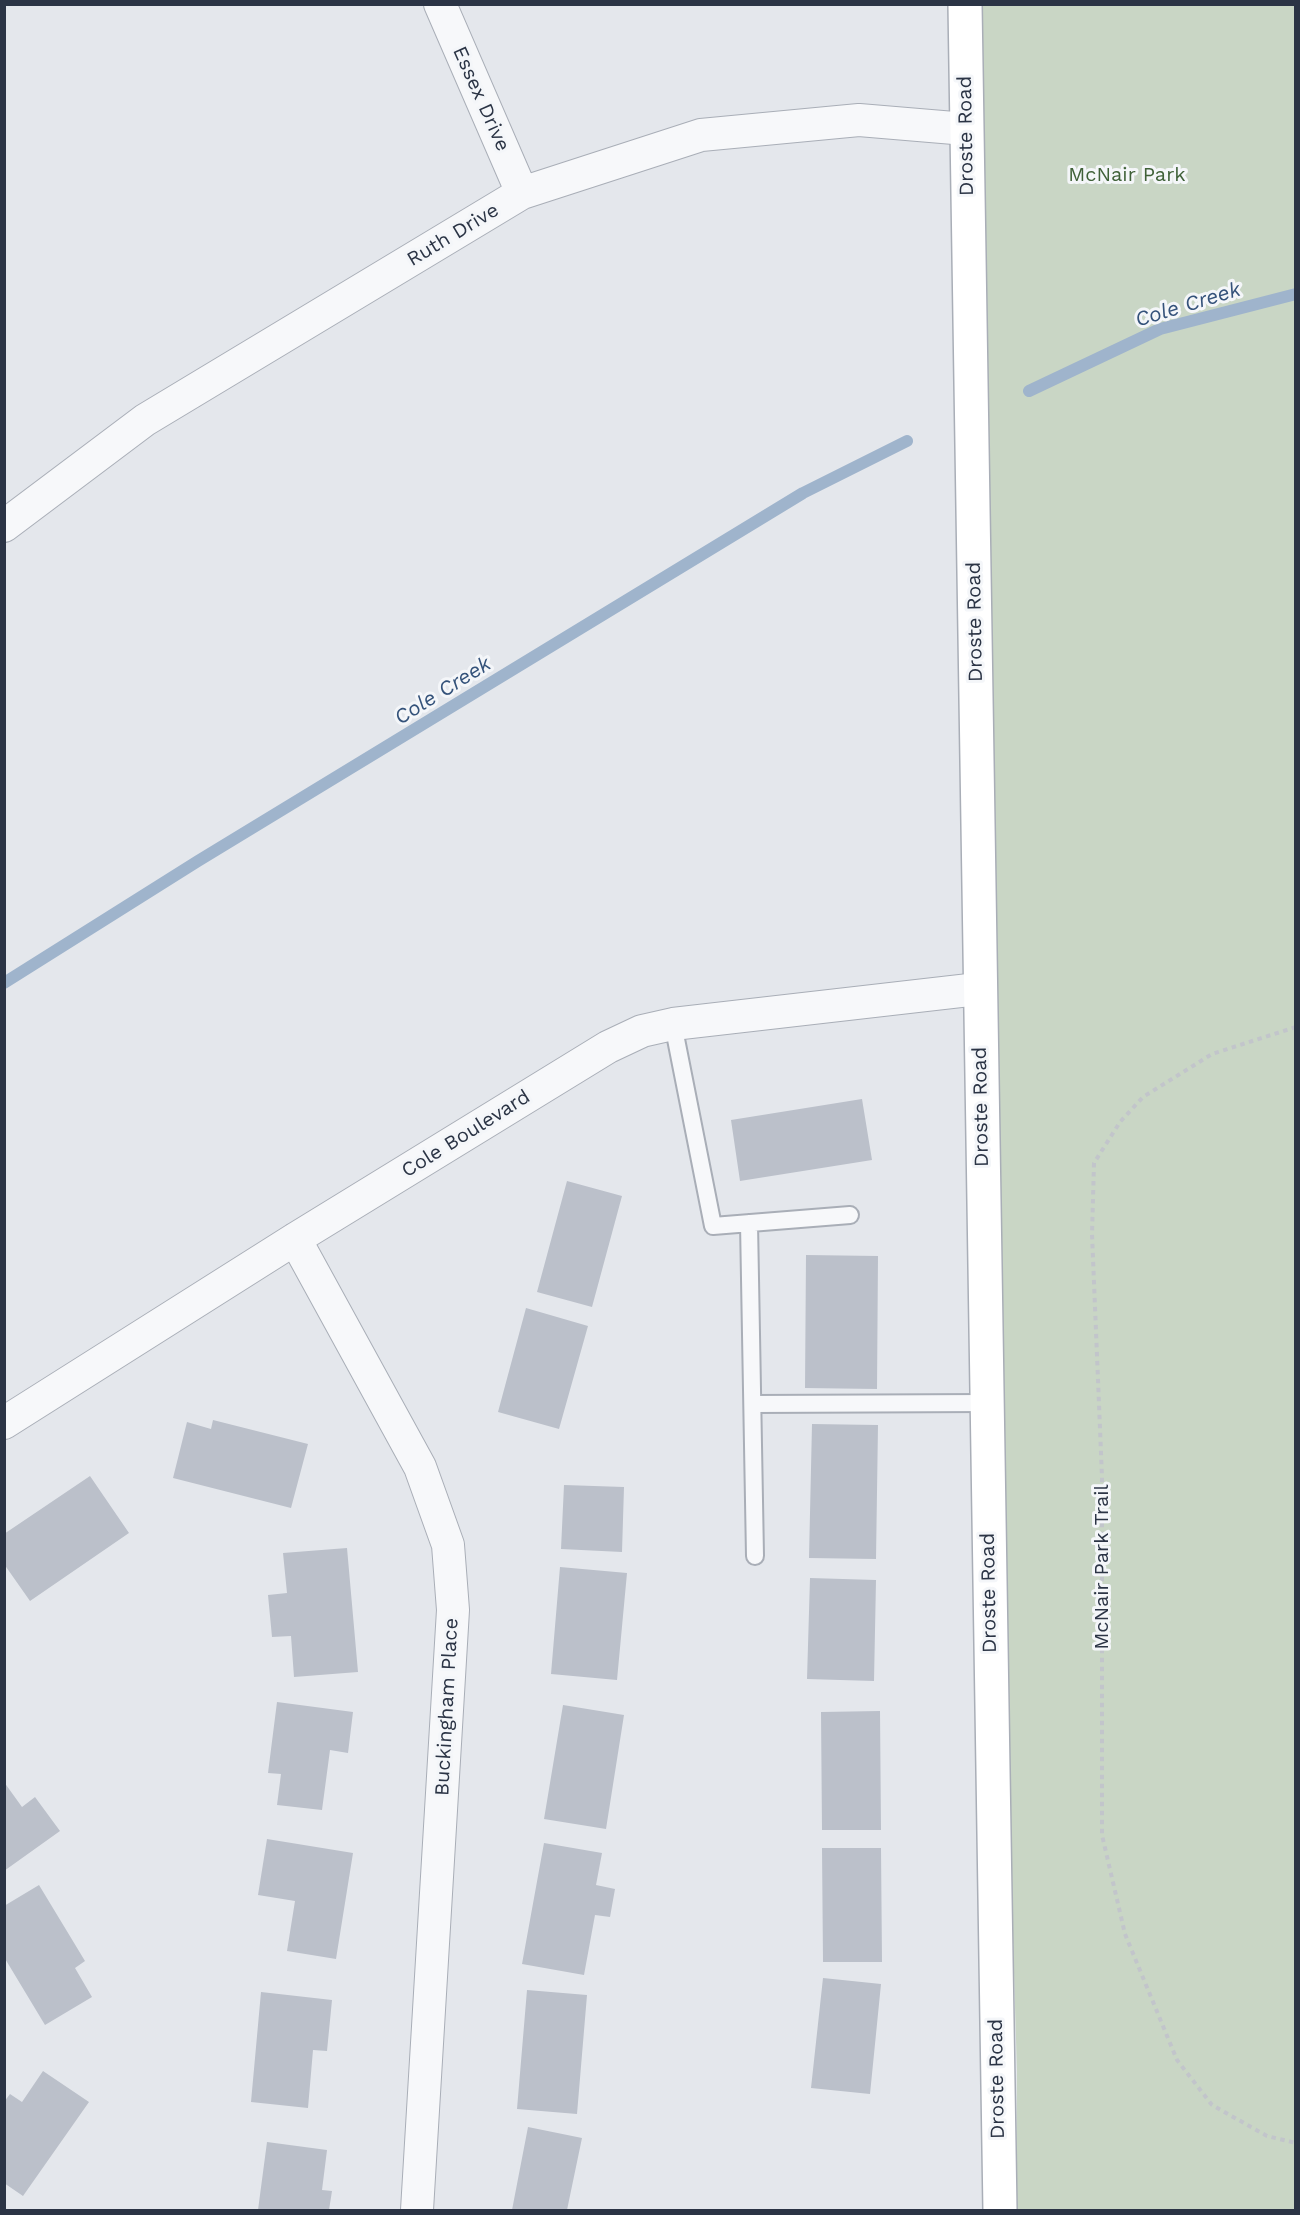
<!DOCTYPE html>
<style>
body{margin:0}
#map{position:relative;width:1300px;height:2215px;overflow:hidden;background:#e4e7ec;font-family:"Work Sans",sans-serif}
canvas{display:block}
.frame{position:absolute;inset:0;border:6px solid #2b3445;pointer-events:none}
</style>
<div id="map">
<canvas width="1300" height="2215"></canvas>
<div class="frame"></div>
</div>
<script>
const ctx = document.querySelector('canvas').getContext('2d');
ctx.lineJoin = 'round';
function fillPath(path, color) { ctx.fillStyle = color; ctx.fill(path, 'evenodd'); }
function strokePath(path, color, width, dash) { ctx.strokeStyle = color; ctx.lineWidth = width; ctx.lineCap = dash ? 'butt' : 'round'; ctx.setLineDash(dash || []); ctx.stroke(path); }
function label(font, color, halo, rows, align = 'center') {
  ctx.font = font + ' "Work Sans",sans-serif'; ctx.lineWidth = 6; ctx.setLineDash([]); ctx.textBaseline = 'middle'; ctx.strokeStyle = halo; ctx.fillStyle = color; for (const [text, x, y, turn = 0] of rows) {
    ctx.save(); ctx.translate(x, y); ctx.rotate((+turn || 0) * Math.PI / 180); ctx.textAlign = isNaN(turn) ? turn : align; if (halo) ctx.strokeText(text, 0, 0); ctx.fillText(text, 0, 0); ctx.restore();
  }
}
const green = new Path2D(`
 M954 5H1295V2210H1016L1017 2071Z`);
const stream = new Path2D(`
 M1029 391 1160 329 1296 294
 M4 983 198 861 803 493 907 441`);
const building = new Path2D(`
 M862 1099 872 1160 740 1181 731 1120Z
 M567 1181 622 1196 592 1307 537 1292Z
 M806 1255 878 1256 877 1389 805 1388Z
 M526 1308 588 1326 559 1429 498 1412Z
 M213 1420 308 1444 291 1508 173 1478 187 1422 211 1429Z
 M812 1424 878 1425 876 1559 809 1558Z
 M90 1476 129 1533 30 1601 4 1564V1534Z
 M564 1485 624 1487 622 1552 561 1549Z
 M347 1548 358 1672 294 1677 291 1636 272 1637 268 1595 287 1593 283 1553Z
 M560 1567 627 1573 617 1680 551 1674Z
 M810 1578 876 1580 874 1681 807 1679Z
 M277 1702 353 1712 348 1753 330 1750 322 1810 277 1805 281 1774 268 1773Z
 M563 1705 624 1715 606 1829 544 1819Z
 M880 1711 881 1830H822L821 1712Z
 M4 1782 22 1807 35 1797 60 1831 4 1871Z
 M267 1839 353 1853 336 1959 287 1951 295 1901 258 1895Z
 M544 1843 602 1853 596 1885 615 1889 610 1917 595 1915 584 1975 522 1964Z
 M822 1848H881L882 1962H823Z
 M39 1885 85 1961 75 1968 92 1997 45 2025 4 1957V1906Z
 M823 1978 881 1984 870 2094 811 2088Z
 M527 1990 587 1995 577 2114 517 2109Z
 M261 1992 332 2000 327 2051 313 2050 308 2108 251 2102Z
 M43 2071 89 2102 23 2196 4 2183V2102L10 2094 22 2102Z
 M528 2127 582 2138 567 2210H512Z
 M267 2142 327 2150 322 2190 332 2191 329 2210H258Z`);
const path = new Path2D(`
 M1296 1027 1212 1054 1143 1097 1120 1122 1094 1163 1092 1234 1102 1477V1835L1125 1934 1177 2060 1212 2105 1267 2136 1296 2143`);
const lane = new Path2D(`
 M673 1024 713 1226 850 1215
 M749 1223 755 1556
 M753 1404 986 1403`);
const street = new Path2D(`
 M440 4 522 193
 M4 526 145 420 522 193 701 135 859 120 966 129
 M295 1239 420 1467 448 1545 453 1610 417 2210
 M4 1423 295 1239 608 1047 642 1031 673 1024 978 989`);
const secondary = new Path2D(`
 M965 4 1000 2210`);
const streetNames = [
 ["Essex Drive",481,99,66],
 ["Droste Road",966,136,-91],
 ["Ruth Drive",453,235,-31],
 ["Droste Road",975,622,-91],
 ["Droste Road",981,1107,-91],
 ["Cole Boulevard",466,1134,-32],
 ["McNair Park Trail",1102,1567,-90],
 ["Droste Road",989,1593,-91],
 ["Buckingham Place",447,1707,-87],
 ["Droste Road",997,2079,-91]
];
const parkNames = [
 ["McNair Park",1127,175]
];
const waterNames = [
 ["Cole Creek",1188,305,-17],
 ["Cole Creek",443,691,-32]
];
fillPath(green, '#c9d6c5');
strokePath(stream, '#9fb4cc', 12);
fillPath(building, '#bbc0ca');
strokePath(lane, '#a9aeb7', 20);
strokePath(street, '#a9aeb7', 34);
strokePath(secondary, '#a9aeb7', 36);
strokePath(path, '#c2c5cb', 4, [4.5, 4.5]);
strokePath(lane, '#f7f8fa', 16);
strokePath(street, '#f7f8fa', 32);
strokePath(secondary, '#fff', 33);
label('20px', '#2b3445', '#f4f6f9', streetNames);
label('20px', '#3f6138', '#f4f6f9', parkNames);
label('italic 21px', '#34527a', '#f4f6f9', waterNames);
</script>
